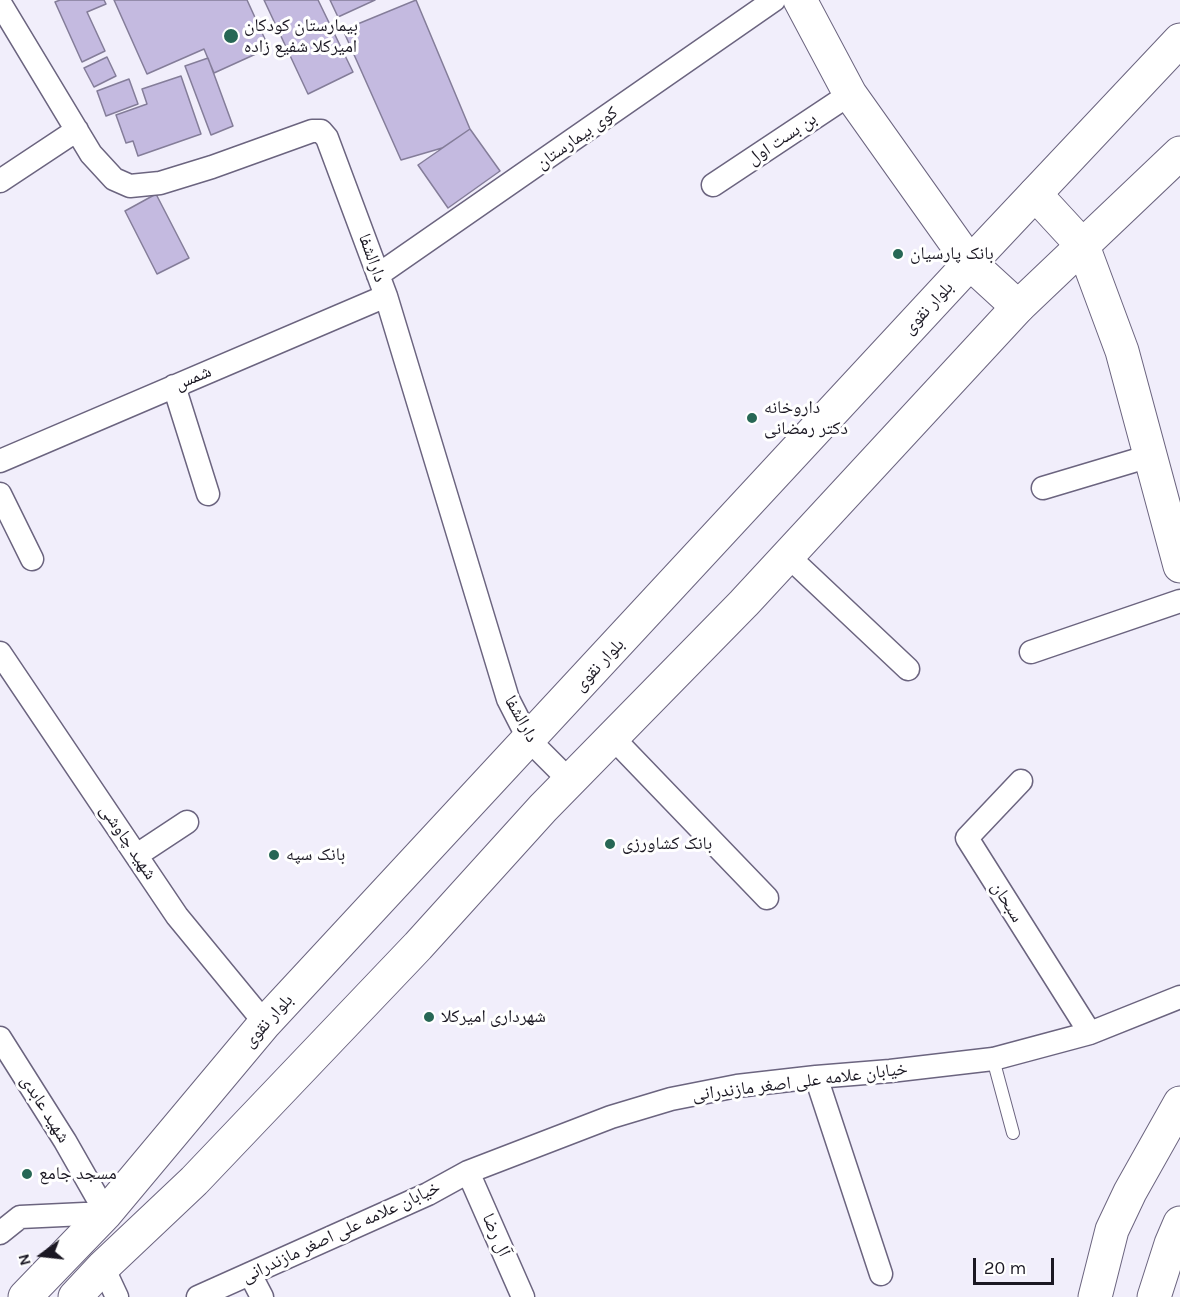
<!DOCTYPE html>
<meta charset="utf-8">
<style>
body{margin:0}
#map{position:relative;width:1180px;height:1297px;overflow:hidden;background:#f1eefb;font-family:Karla,sans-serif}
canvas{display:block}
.north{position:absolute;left:12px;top:1225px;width:60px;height:60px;-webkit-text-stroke:4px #fff;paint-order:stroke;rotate:255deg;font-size:16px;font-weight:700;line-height:24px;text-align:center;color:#1b1823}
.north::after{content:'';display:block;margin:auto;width:21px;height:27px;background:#1b1823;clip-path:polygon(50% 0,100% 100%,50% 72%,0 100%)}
.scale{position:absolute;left:973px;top:1258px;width:81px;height:27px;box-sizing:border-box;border:3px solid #1b1823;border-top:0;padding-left:8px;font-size:18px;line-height:21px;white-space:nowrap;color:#1b1823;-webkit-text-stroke:4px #fff;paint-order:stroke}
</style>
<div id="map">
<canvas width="1180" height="1297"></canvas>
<div class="north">N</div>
<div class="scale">20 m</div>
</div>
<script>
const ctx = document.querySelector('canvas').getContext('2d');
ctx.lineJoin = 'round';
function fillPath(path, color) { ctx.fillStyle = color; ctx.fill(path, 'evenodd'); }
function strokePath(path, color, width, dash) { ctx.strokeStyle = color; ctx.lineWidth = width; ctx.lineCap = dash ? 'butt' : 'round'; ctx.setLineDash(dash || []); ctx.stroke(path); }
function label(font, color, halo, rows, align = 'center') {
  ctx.font = font + ' Karla,"Noto Naskh Arabic",sans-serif'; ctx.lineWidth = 6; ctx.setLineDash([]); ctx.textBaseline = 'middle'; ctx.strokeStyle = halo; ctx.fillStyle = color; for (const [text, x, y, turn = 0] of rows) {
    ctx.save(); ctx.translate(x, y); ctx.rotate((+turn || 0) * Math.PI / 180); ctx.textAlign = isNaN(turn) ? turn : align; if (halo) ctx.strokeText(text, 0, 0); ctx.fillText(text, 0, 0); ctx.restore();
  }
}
const building = new Path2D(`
 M60 0H104L106 4 87 12 105 51 82 62 55 2Z
 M114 0H247L269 48 214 73 204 49 147 74Z
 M264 0H318L353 72 308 94Z
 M330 0H375L338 17Z
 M416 0 470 129 442 148 401 160 343 30Z
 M107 57 116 76 94 87 84 68Z
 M208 58 233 126 211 135 185 66Z
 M181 76 201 134 138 156 133 141 126 143 116 115 147 104 142 89Z
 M129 79 138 104 106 116 97 91Z
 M470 129 500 171 448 208 418 165Z
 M156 194 189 258 157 274 125 211Z`);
const service = new Path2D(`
 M993 1059 1013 1133`);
const minor = new Path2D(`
 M0 3 91 154 114 179 130 186 160 183 212 167 312 131H321L327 138 386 296 508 699 529 740 570 781
 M0 181 77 130
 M713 185 850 94
 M378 275 774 0
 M174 386 208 494
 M0 461 386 296
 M1043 488 1150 456
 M0 494 32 559
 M788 556 908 669
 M1031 652 1180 601
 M0 653 177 916 265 1023
 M612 737 767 898
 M1021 781 967 838 1090 1033
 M137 855 187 822
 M0 1038 65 1141 106 1213 20 1217 0 1233
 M816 1077 881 1274
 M468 1172 523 1297
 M103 1267 117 1297
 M250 1274 262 1297
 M198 1297 428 1194 468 1172 611 1117 671 1099 737 1086 816 1077 890 1071 993 1059 1090 1033 1180 997`);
const secondary = new Path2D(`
 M800 0 850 94 970 263 1018 307
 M1035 194 1083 246 1122 351 1180 566
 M1095 1297 1112 1230 1130 1192 1180 1103
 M1154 1297 1171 1244 1180 1223`);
const primary = new Path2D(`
 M25 1297 106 1213 265 1023 970 263 1180 40
 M75 1297 103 1267 194 1181 418 946 543 808 744 603 1018 307 1180 153`);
const markers = [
 [231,36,8,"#276755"],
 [898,254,6,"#276755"],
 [752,418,6,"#276755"],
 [610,844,6,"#276755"],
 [274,855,6,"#276755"],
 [429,1017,6,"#276755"],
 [27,1174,6,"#276755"]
];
const poiNames = [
 ["بیمارستان کودکان",244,26],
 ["امیرکلا شفیع زاده",244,47],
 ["بانک پارسیان",910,254],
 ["داروخانه",764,408],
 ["دکتر رمضانی",764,429],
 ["بانک کشاورزی",622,844],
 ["بانک سپه",286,855],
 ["شهرداری امیرکلا",441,1017],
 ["مسجد جامع",39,1174]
];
const streetNames = [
 ["کوی بیمارستان",577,138,-35],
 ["بن بست اول",782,139,-34],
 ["دارالشفا",372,258,70],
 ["بلوار نقوی",928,308,-47],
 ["شمس",193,378,-23],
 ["بلوار نقوی",599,665,-47],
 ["دارالشفا",521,719,61],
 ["شهید چاوشی",128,842,56],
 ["سبحان",1007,902,58],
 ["بلوار نقوی",268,1021,-48],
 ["خیابان علامه علی اصغر مازندرانی",800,1082,-7],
 ["شهید عابدی",45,1109,58],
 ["خیابان علامه علی اصغر مازندرانی",341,1232,-25],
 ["آل رضا",496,1235,66]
];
fillPath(building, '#c4bae0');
strokePath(building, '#847d99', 1.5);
strokePath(service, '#6b647f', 14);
strokePath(minor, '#6b647f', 25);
strokePath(secondary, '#6b647f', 35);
strokePath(primary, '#6b647f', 35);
strokePath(service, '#fff', 12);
strokePath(minor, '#fff', 22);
strokePath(secondary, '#fff', 33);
strokePath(primary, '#fff', 33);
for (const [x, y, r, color] of markers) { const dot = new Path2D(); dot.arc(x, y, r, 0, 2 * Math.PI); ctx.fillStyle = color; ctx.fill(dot); strokePath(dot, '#fff', 2); }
label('18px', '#1b1823', '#fff', poiNames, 'left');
label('18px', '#1b1823', '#fff', streetNames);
</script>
